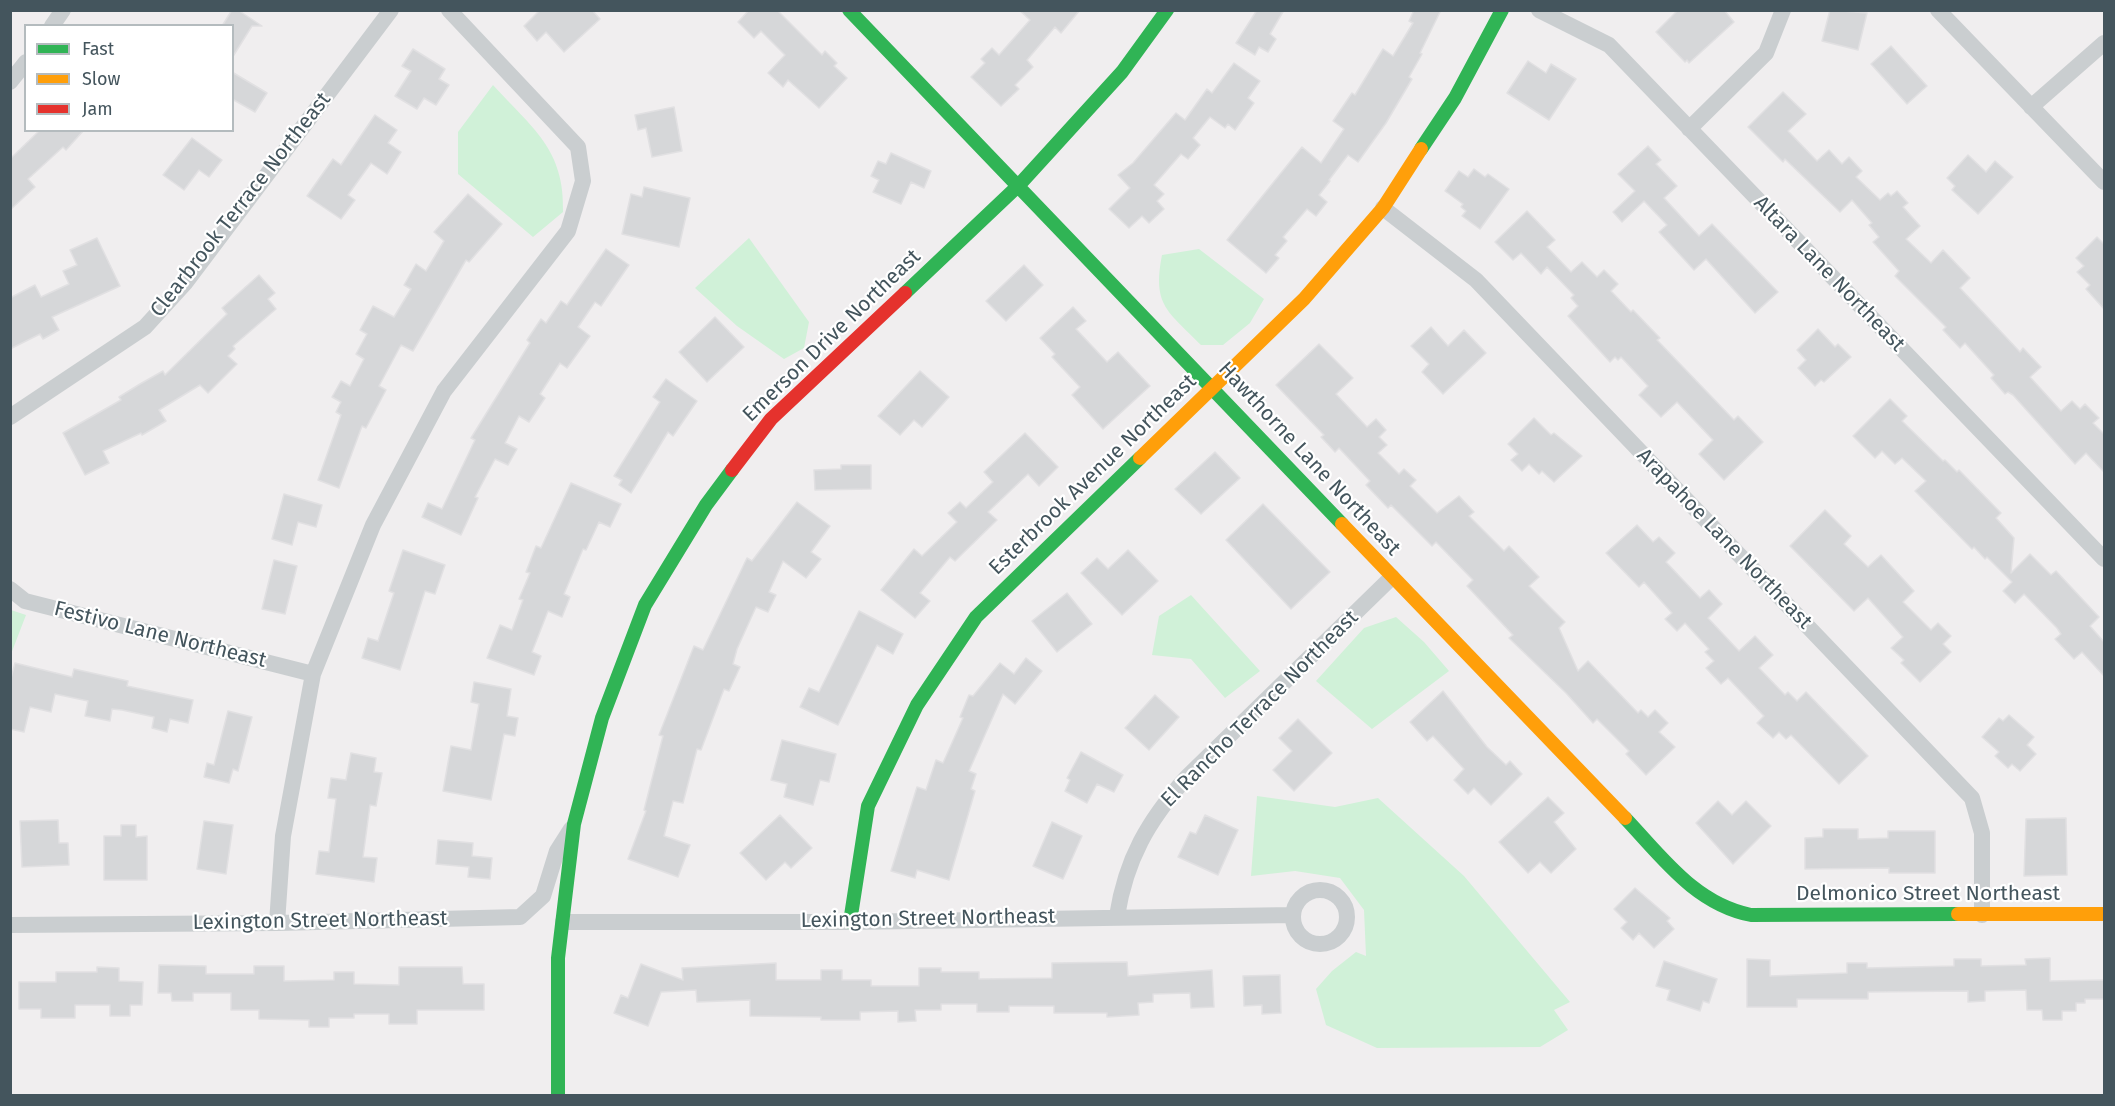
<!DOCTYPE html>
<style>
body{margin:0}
#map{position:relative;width:2115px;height:1106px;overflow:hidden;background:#f0eeef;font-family:"Fira Sans",sans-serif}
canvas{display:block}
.frame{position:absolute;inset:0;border:12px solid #44555d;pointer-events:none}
.legend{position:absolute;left:24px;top:24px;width:210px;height:108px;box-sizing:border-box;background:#fff;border:2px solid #b4bbbe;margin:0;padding:8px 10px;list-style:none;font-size:18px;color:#44555d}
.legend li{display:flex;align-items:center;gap:12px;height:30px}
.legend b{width:30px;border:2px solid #b4bbbe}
</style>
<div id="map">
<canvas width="2115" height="1106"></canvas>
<div class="frame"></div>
<ul class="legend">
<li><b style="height:8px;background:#30b455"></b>Fast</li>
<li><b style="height:8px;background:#ff9f0a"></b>Slow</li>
<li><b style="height:8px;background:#e5322d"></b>Jam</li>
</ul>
</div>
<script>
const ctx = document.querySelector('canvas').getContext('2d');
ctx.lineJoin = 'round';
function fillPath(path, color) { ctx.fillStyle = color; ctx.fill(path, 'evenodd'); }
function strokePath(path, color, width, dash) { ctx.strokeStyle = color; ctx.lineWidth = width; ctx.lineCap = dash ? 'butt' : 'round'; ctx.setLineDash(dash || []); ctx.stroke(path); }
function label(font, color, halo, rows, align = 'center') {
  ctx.font = font + ' "Fira Sans",sans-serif'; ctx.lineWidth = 4.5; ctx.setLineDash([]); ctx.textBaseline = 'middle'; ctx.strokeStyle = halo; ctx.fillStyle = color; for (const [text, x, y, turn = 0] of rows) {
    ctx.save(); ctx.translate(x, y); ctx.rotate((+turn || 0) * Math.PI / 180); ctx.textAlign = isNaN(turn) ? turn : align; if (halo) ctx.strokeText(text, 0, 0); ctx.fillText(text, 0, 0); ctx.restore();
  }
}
const green = new Path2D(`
 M493 85C532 128 565 149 563 212L533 237 458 174V132Z
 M749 238 809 322 804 348 784 359 737 326 695 288Z
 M1199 249 1264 299 1250 323 1223 345H1201C1168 311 1152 306 1162 255Z
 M1191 595 1260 671 1225 698 1191 659 1152 655 1159 616Z
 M11 610 26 615 11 654 10 610Z
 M1396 617 1424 642 1449 671 1372 729 1316 681 1364 628Z
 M1257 796 1335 807 1378 798 1464 876 1570 1002 1554 1010 1568 1030 1540 1047 1377 1048 1326 1025 1316 989 1332 971 1356 952 1366 956 1364 910 1340 878 1295 871 1251 876Z`);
const building = new Path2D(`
 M232 10H238L262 26H252L232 58V26H222Z
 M540 10H592L600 19 564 52 546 32 537 41 524 26Z
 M749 10H777L822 55 825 51 837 63 834 66 847 78 819 108 788 80 783 87 768 73 785 55 761 31 754 38 738 22Z
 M1019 10H1080L1061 33 1055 27 1027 60 1033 67 1015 85 1019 89 1001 106 971 77 985 63 981 59 992 48 999 55 1030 20Z
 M1257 10H1284L1270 34 1276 39 1268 52 1259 47 1255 55 1236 43Z
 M1414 10H1441L1420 53 1422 54 1409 77 1412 79 1386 123 1358 162 1348 155 1329 180 1330 181 1319 195 1327 202 1316 216 1307 209 1283 237 1287 241 1275 255 1279 258 1266 273 1227 240 1302 147 1321 163 1344 129 1333 121 1352 93 1355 95 1383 49 1393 56 1413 23 1409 21Z
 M1678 10H1724L1734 22 1689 63 1687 60 1685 62 1656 32Z
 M1830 10 1867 13 1858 50 1822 41Z
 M1891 46 1927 86 1907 104 1871 64Z
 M413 49 445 69 439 79 449 85 436 105 424 98 417 109 395 96 411 71 402 66Z
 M1528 61 1546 73 1551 64 1576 79 1549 120 1507 93Z
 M1234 63 1260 81 1248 98 1254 103 1235 130 1228 124 1225 128 1210 117 1193 138 1200 145 1188 159 1181 154 1154 185 1164 194 1157 201 1164 209 1149 223 1142 216 1129 228 1109 209 1130 188 1118 175 1133 163 1176 113 1185 120 1207 89 1212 93Z
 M232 72 267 93 255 112 232 99Z
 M1783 92 1806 114 1788 131 1817 161 1829 150 1842 164 1849 157 1862 171 1856 177 1880 200 1888 193 1891 196 1897 191 1908 203 1903 207 1920 226 1906 239 1931 263 1943 250 1970 278 1960 288 2020 352 2023 348 2041 367 2030 377 2061 411 2072 401 2080 409 2085 404 2099 418 2093 423 2104 434V472L2086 453 2075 464 2013 395 2008 392 2005 394 1991 378 1994 375 1965 343 1960 348 1943 330 1946 327 1895 276 1899 271 1873 242 1879 237 1869 225 1872 223 1852 200 1840 212 1785 159 1783 162 1748 127Z
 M674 107 682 151 652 157 646 128 638 130 635 115Z
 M375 115 397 130 388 143 401 152 387 174 371 163 348 195 355 200 341 219 307 196 333 159 341 165Z
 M40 130H84L66 150 63 147 28 179 35 187 10 210V159Z
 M192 138 222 160 209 177 199 170 184 190 163 175Z
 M1648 146 1661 160 1656 164 1677 186 1664 198 1699 236 1712 224 1778 292 1755 313 1706 259 1694 270 1659 232 1667 225 1644 201 1622 222 1613 212 1635 191 1618 174Z
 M891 153 931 171 924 188 911 182 901 204 873 192 879 180 871 176 878 161 886 164Z
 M1968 155 1986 172 1995 161 2013 177 1978 214 1952 190 1955 186 1947 178Z
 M1474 169 1485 177 1488 174 1509 189 1480 229 1462 216 1466 211 1461 207 1463 204 1445 191 1459 171 1468 177Z
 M644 187 690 198 679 247 622 234 631 194 642 197Z
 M468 194 502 224 469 262 466 260 413 351 401 345 379 386 386 390 366 428 362 426 339 488 318 480 341 415 336 412 341 402 332 397 341 381 350 386 364 359 356 354 367 334 360 330 373 306 394 317 411 289 404 285 416 264 426 271 444 241 434 232Z
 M1527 211 1555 240 1547 247 1571 272 1582 262 1597 277 1604 270 1618 284 1611 291 1631 312 1633 310 1660 338 1657 340 1734 420 1738 416 1763 442 1724 480 1699 454 1713 440 1677 402 1661 417 1639 395 1648 386 1621 357 1618 360 1615 357 1610 362 1568 316 1578 306 1571 298 1574 295 1547 267 1541 274 1521 253 1513 260 1495 242Z
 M2097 237 2104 244V309L2086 289 2090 285 2077 272 2084 266 2076 258Z
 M97 238 120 286 52 317 59 330 43 339 40 334 10 349V298L35 285 41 297 69 284 63 271 77 265 70 250Z
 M606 249 629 265 601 306 595 302 578 327 590 336 567 368 560 363 540 394 545 398 529 422 519 416 505 443 517 449 508 465 495 459 475 497 478 498 461 535 422 517 428 503 442 509 475 440 471 438 530 343 527 340 541 319 546 323 561 301 567 305Z
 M1024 265 1043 285 1006 321 986 301Z
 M259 275 275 293 268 299 276 309 233 346 235 349 228 356 237 364 208 393 200 385 159 410 166 421 142 435 141 433 103 451 109 463 85 475 63 433 121 400 119 397 140 384 163 371 165 375 227 314 222 308Z
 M1073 307 1086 321 1076 329 1107 362 1118 352 1150 386 1103 429 1072 395 1080 387 1052 357 1055 354 1040 338Z
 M715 317 744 347 707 382 679 352Z
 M1431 327 1448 346 1464 330 1486 353 1443 394 1422 372 1429 364 1411 346Z
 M1818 329 1835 347 1838 344 1851 357 1824 382 1821 380 1815 386 1798 368 1806 360 1797 350Z
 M1319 344 1353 378 1336 394 1367 427 1376 419 1386 430 1379 437 1387 445 1378 453 1399 474 1404 469 1416 480 1410 486 1437 513 1459 496 1474 512 1469 516 1504 551 1509 546 1539 577 1529 586 1565 622 1559 628 1578 671 1588 661 1638 713 1641 710 1648 717 1655 710 1668 723 1659 732 1675 747 1646 775 1626 754 1629 751 1597 719 1593 723 1566 693 1509 638 1513 635 1467 586 1473 580 1436 542 1432 546 1391 505 1388 508 1366 485 1370 481 1339 448 1335 452 1321 437 1324 435 1276 385Z
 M920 371 949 397 922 427 914 420 900 435 878 416Z
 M666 379 697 401 673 436 668 432 631 493 619 485 622 480 614 476 660 402 653 397Z
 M1890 399 1907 416 1902 421 1943 461 1945 460 1957 472 1959 470 2001 513 1996 518 2014 538 2011 573 2030 554 2051 575 2056 571 2099 617 2090 626 2104 642V676L2082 652 2074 659 2055 639 2061 634 2057 628 2024 594 2015 603 2003 591 2012 582 1987 557 1985 559 1974 547 1972 549 1915 491 1926 481 1902 458 1895 464 1882 451 1875 458 1853 436Z
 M1534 418 1551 435 1554 433 1582 456 1554 482 1542 471 1539 474 1529 464 1522 471 1511 460 1518 454 1508 444Z
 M1025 433 1058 467 1039 486 1028 474 988 512 997 520 955 561 950 557 920 593 930 601 915 618 881 590 914 549 922 556 957 522 948 513 960 502 966 508 993 482 984 472Z
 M1215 452 1240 478 1201 514 1175 489Z
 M841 465H871V489L815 490 814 470 841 469Z
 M571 483 621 504 610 527 599 522 586 550 583 549 564 594 570 597 562 617 548 611 532 652 541 656 534 675 487 658 500 625 512 630 523 600 519 599 530 573 526 572 536 546 541 548Z
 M284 494 322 505 316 527 298 522 292 545 272 539Z
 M797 502 830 526 811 552 821 559 806 578 783 561 769 592 776 595 768 612 756 607 737 649 733 664 740 667 729 691 724 689 701 750 697 749 683 803 673 801 664 836 690 845 678 877 628 859 646 811 644 810 663 736 659 735 694 646 703 650 747 558 752 561Z
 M1263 504 1330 572 1291 609 1226 540Z
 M1825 510 1851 536 1844 544 1868 567 1881 555 1914 591 1903 602 1931 630 1938 623 1951 636 1943 644 1951 652 1920 682 1901 663 1904 660 1891 648 1903 637 1868 598 1854 611 1790 546Z
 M1637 525 1653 542 1659 537 1675 553 1666 562 1700 598 1709 590 1722 604 1708 618 1739 651 1755 636 1773 655 1759 668 1785 695 1788 692 1797 701 1806 692 1868 756 1839 784 1791 735 1786 739 1779 732 1773 738 1757 723 1764 716 1728 678 1721 684 1706 668 1714 661 1705 652 1709 649 1685 623 1677 631 1665 619 1672 613 1644 582 1639 587 1606 553Z
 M403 550 445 565 435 594 425 591 400 670 362 658 368 638 378 641 394 593 389 591Z
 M1128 550 1158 581 1122 615 1081 573 1097 558 1108 569Z
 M274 560 297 566 285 614 262 609Z
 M1067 593 1092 624 1057 652 1032 621Z
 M859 611 903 634 893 654 877 645 838 725 800 707 809 688 819 692Z
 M1026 658 1042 671 1015 704 1003 694 969 771 976 774 971 789 975 791 949 880 917 870 915 878 891 871 917 787 926 790 936 760 943 763 963 718 960 717 969 695 973 696 1000 663 1014 674Z
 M15 663 72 677 74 669 128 681 127 686 193 700 188 723 170 719 167 732 152 728 154 717 122 710 112 709 110 721 85 716 88 701 55 694 51 712 30 707 24 732 10 729V682Z
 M474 682 511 689 507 716 518 718 515 736 504 734 491 800 443 791 451 746 471 750 479 704 471 702Z
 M1443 691 1487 747 1506 765 1510 761 1522 774 1491 805 1474 788 1468 794 1454 780 1464 769 1433 736 1427 741 1410 722Z
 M1155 695 1179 717 1149 750 1125 728Z
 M228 711 252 717 238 771 233 769 229 783 204 777 207 763 214 765Z
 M2009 715 2034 737 2027 745 2036 754 2020 771 2012 764 2008 768 1995 756 1999 752 1982 737 1999 718 2003 721Z
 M1298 719 1332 753 1294 791 1273 770 1292 751 1279 738Z
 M782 740 836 754 829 782 820 780 813 805 784 797 787 784 771 780Z
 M1081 752 1123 775 1114 792 1097 784 1087 803 1065 791 1070 780 1067 778Z
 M351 753 376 758 374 772 382 773 376 806 370 805 363 857 377 858 374 882 316 874 319 851 329 852 336 799 328 798 331 778 346 780Z
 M1548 797 1564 813 1554 822 1576 849 1551 873 1540 862 1528 873 1499 842Z
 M1718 801 1732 815 1746 801 1771 826 1733 864 1696 823Z
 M780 815 812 848 791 868 785 862 766 880 740 853Z
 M1205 815 1238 830 1218 875 1178 857 1190 832 1196 834Z
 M2066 818 2067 875 2024 876 2026 819Z
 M58 820 59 843H68L69 865 22 867 20 821Z
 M204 821 233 825 226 874 197 869Z
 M1052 822 1082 836 1063 879 1033 866Z
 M121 825H136V837L147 836V880H104V836H121Z
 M1823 829H1858V839L1888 838V831H1935V873H1889V868L1805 869V838L1823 837Z
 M438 840 473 843 472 856 492 858 490 879 468 877 469 867 436 864Z
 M1635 888 1670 918 1667 921 1674 929 1654 948 1639 933 1633 940 1621 928 1627 922 1614 909Z
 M2050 958V981L2104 980V999H2085V1003H2076V1011H2062V1020H2043L2042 1010H2027L2026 990 1985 991V1001L1968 1002V991L1868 992V999H1797V1007H1747V959L1770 960V976L1847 973V963H1867V968L1954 966V959H1981V966L2026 965 2025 959Z
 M1664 961 1717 979 1709 1003 1703 1001 1700 1011 1667 1000 1670 990 1656 986Z
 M1127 962 1128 976 1212 970 1214 1007 1191 1008 1190 993 1153 994V1002L1138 1003 1139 1015 1107 1017V1013H1054V1006H1009V1012H977V1004H941V1010H915L916 1021 898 1022V1011L860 1012V1020H821V1017L750 1016V1000L697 1002 696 990 661 992 648 1026 614 1013 621 995 628 998 641 964 683 980 682 968 776 963V980H821V970H842V980H871V986H919V968H941V972H979V979L1052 978V963Z
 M159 965 206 966V974H254V966H284V981L334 980V972H354V984L399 985V967H462L463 984H484V1010H417V1024H389V1014H354V1018H329V1027H309V1020L259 1019V1010H231V993H193V1001H172L171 993H158Z
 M97 967 119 968V981L143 982 142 1005H130V1016H110V1005H75V1018H41V1009H19V982H56V972H97Z
 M1280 975 1281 1013 1262 1014V1005L1244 1006 1243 976Z`);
const street = new Path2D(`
 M1539 10 1609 45 2104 559
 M1938 10 2104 182
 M52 26 63 10
 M10 82 26 62
 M2031 107 2104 43
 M1689 129 1766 53 1783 10
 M1383 208 1476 280 1972 798 1982 833V915
 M10 417 145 327 186 282 391 10
 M10 589 25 601 313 674
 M1293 917a27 27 0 1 1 54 0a27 27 0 1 1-54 0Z
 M1117 916C1126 859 1148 821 1186 778L1392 577
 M563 922H850L1293 915
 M277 923 283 836 313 674 373 525 444 391 568 231 583 181 578 147 449 10
 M10 925 277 923 520 917 543 896 557 851 571 829`);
const fast = new Path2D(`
 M849 10 1342 524
 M1421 149 1455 98 1502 10
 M905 293 1019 185 1122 72 1167 10
 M1625 818C1662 857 1695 904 1751 915L1958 914
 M850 922 868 806 917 705 976 617 1140 458
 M558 1096V958L574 824 602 718 645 605 706 505 732 470`);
const slow = new Path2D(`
 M1140 458 1304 299 1383 208 1421 149
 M1342 524 1625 818
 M1958 914H2104`);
const jam = new Path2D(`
 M732 470 771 419 905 293`);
const streetNames = [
 ["Clearbrook Terrace Northeast",241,205,-52],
 ["Altara Lane Northeast",1829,274,46],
 ["Emerson Drive Northeast",832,336,-44],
 ["Hawthorne Lane Northeast",1309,459,47],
 ["Esterbrook Avenue Northeast",1093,475,-44],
 ["Arapahoe Lane Northeast",1724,539,46],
 ["Festivo Lane Northeast",160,635,14],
 ["El Rancho Terrace Northeast",1260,709,-45],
 ["Delmonico Street Northeast",1928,894],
 ["Lexington Street Northeast",928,919,-1],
 ["Lexington Street Northeast",320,921,-1]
];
fillPath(green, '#d0f1d8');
fillPath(building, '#d6d7d9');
strokePath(building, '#e1e0e2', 1.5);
strokePath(street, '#caced0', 16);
strokePath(fast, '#30b455', 14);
strokePath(slow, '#ff9f0a', 14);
strokePath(jam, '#e5322d', 14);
label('21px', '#44555d', '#fff', streetNames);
</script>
